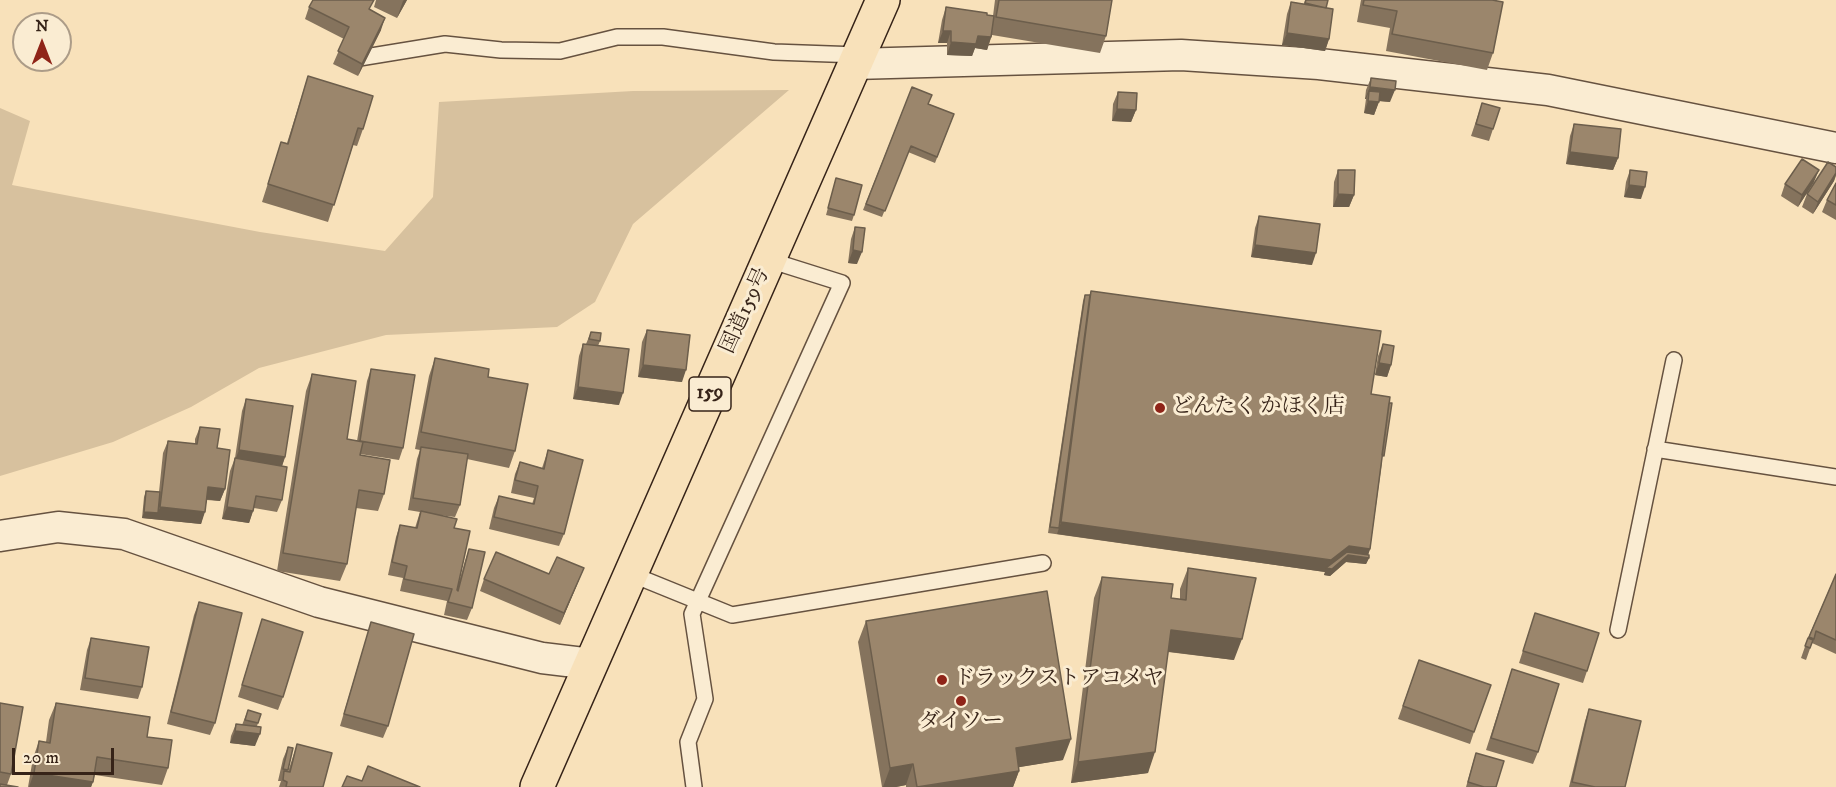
<!DOCTYPE html>
<meta charset="utf-8">
<style>
body{margin:0}
#map{position:relative;width:1836px;height:787px;overflow:hidden;background:#f8e1ba;font-family:"IM FELL DW Pica",serif}
canvas{display:block}
.north{position:absolute;left:12px;top:12px;width:60px;height:60px;box-sizing:border-box;background:#faecd2;border:2px solid #ac9c88;border-radius:50%;rotate:0deg;font-size:16px;font-weight:700;line-height:24px;text-align:center;color:#362318}
.north::after{content:'';display:block;margin:auto;width:21px;height:27px;background:#8f2418;clip-path:polygon(50% 0,100% 100%,50% 72%,0 100%)}
.scale{position:absolute;left:12px;top:748px;width:102px;height:27px;box-sizing:border-box;border:3px solid #362318;border-top:0;padding-left:8px;font-size:18px;line-height:21px;white-space:nowrap;color:#362318;-webkit-text-stroke:4px #faecd2;paint-order:stroke}
</style>
<div id="map">
<canvas width="1836" height="787"></canvas>
<div class="north">N</div>
<div class="scale">20 m</div>
</div>
<script>
const ctx = document.querySelector('canvas').getContext('2d');
ctx.lineJoin = 'round';
function fillPath(path, color) { ctx.fillStyle = color; ctx.fill(path, 'evenodd'); }
function strokePath(path, color, width, dash) { ctx.strokeStyle = color; ctx.lineWidth = width; ctx.lineCap = dash ? 'butt' : 'round'; ctx.setLineDash(dash || []); ctx.stroke(path); }
function label(font, color, halo, rows, align = 'center') {
  ctx.font = font + ' "IM FELL DW Pica","Noto Serif JP",serif'; ctx.lineWidth = 6; ctx.setLineDash([]); ctx.textBaseline = 'middle'; ctx.strokeStyle = halo; ctx.fillStyle = color; for (const [text, x, y, turn = 0] of rows) {
    ctx.save(); ctx.translate(x, y); ctx.rotate((+turn || 0) * Math.PI / 180); ctx.textAlign = isNaN(turn) ? turn : align; if (halo) ctx.strokeText(text, 0, 0); ctx.fillText(text, 0, 0); ctx.restore();
  }
}
const green = new Path2D(`
 M789 90 633 224 595 302 557 327 386 335 259 368 191 407 113 442 0 476V108L30 121 12 185 260 232 385 251 433 197 439 102 633 91Z`);
const lane = new Path2D(`
 M347 60 445 44 501 50 560 51 617 37H663L774 52 858 55
 M1655 449 1836 477
 M631 574 732 615 1043 563
 M1618 630 1674 360
 M694 787 688 742 705 699 692 614 842 283 769 260`);
const street = new Path2D(`
 M854 64 1181 55 1319 64 1548 90 1836 148
 M0 536 58 527 124 534 319 602 542 658 592 664`);
const highway = new Path2D(`
 M537 787 883 0`);
const wall = new Path2D(`
 M376 0H407L397 18 374 7Z
 M995 0H1112L1106 36 1100 53 992 35 987 50 975 48 972 56 947 55V43H938L942 20 946 7 993 16Z
 M1305 0H1328L1326 8 1329 39 1325 51 1282 45 1287 14 1291 2 1304 4Z
 M1361 0H1492L1493 53 1487 70 1386 51 1390 28 1357 22Z
 M309 7 370 10 381 30 358 76 333 64 344 39 305 19Z
 M308 76 363 129 357 146 353 145 328 222 262 202 281 142 287 143Z
 M1371 78 1390 102 1379 101 1374 115 1364 113 1366 99H1365L1366 90Z
 M912 87 929 104 954 114 935 163 908 152 882 217 863 210Z
 M1118 92 1136 110 1131 122 1112 121 1113 104Z
 M1482 103 1493 129 1489 141 1471 136Z
 M1574 124 1618 158 1613 170 1566 164 1570 136Z
 M1836 167V176L1834 181 1813 214 1802 207 1807 194Z
 M1338 170 1354 195 1349 207H1333L1334 182Z
 M1630 170 1641 199 1624 197 1626 182Z
 M836 178 854 215 852 221 826 215Z
 M1814 182 1798 207 1781 196 1785 184Z
 M1836 183V220L1822 212 1827 200Z
 M1259 216 1312 265 1251 257 1255 228Z
 M855 227 857 264 848 263 851 239Z
 M1091 291 1371 394 1382 462 1370 549 1368 555 1369 558 1366 564 1346 562 1330 576 1324 575 1325 572 1048 533 1083 301 1085 295 1089 296Z
 M647 330 682 382 638 377 642 342Z
 M591 332 600 341 598 346 619 405 573 399 579 356 583 344H586Z
 M1383 344 1391 365 1387 377 1375 375 1378 356Z
 M435 358 488 377 515 451 509 468 467 459 460 505 455 517 438 515 454 528 457 590 465 561 469 549 472 608 467 620 444 615 447 601 400 591 403 578 388 575 396 537 400 525 415 528 420 512 408 510 417 459 420 450 415 449 429 376Z
 M371 369 403 448 399 460 360 454 384 494 378 511 356 508 347 564 340 581 277 571 306 391 312 374 347 439 357 441 367 381Z
 M246 399 285 457 282 466V500L277 512 254 508 249 523 222 519 230 471 235 458 242 411Z
 M200 427 217 448 225 489 220 501 207 500 201 524 142 518 144 497 146 491 159 492 163 453 168 441 195 444V439Z
 M548 450 564 534 559 546 489 529 494 508 499 496 532 504 534 498 511 493 515 474 520 462 542 468Z
 M1188 568 1234 660 1168 652 1148 773 1071 783 1094 598 1102 577 1171 598 1180 599V589Z
 M549 574 579 580 560 625 480 591 484 579Z
 M1836 574V654L1812 643 1806 660 1801 658 1808 638Z
 M199 602 215 723 210 735 167 724 194 615Z
 M1535 613 1587 671 1583 683 1519 663Z
 M262 619 283 697 278 710 238 697Z
 M866 621 1063 760 1019 767V771L1013 787H906V785L896 787H882L858 642Z
 M371 622 388 726 383 738 340 726Z
 M91 638 142 687 138 699 80 690 87 650Z
 M1419 660 1474 732 1470 744 1398 719Z
 M1512 669 1538 752 1533 764 1486 750Z
 M0 703 11 774 7 785 0 787Z
 M56 703 147 737 168 768 162 785 95 775 91 787H28L33 758 39 741 46 742 49 720Z
 M1589 709 1625 787H1569L1585 721Z
 M248 710 261 714 257 726 255 746 230 743 231 736 236 724 242 725Z
 M297 744 323 787H279L281 781H278L283 759 288 747 293 748 287 772H288Z
 M1474 759 1496 787H1466Z`);
const shadedWall = new Path2D(`
 M404 0H407L397 18 403 1Z
 M385 18 381 30 358 76 362 64Z
 M943 31H951L947 43H938Z
 M1287 33 1329 39 1325 51 1282 45Z
 M978 36 991 37 987 50 975 48 972 56 947 55 951 42Z
 M1370 87 1395 90 1390 102 1369 100V91L1366 99H1365Z
 M1368 101 1379 102 1374 115 1364 113Z
 M1117 109 1136 110 1131 122 1112 121Z
 M1570 152 1618 158 1613 170 1566 164Z
 M1819 170 1814 182 1798 207 1802 195Z
 M1836 173 1834 181 1813 214 1818 202Z
 M1629 185 1645 187 1641 199 1624 197Z
 M1338 194 1354 195 1349 207H1333Z
 M1255 245 1316 253 1312 265 1251 257Z
 M853 250 862 252 857 264 848 263Z
 M1379 363 1391 365 1387 377 1375 375Z
 M643 365 686 370 682 382 638 377Z
 M578 387 623 393 619 405 573 399Z
 M239 450 285 457 281 469 234 463Z
 M208 487 225 489 220 501 204 499Z
 M160 507 205 512 201 524 142 518 144 512 158 513Z
 M227 507 253 511 249 523 222 519Z
 M1061 522 1349 546 1370 549 1367 558H1369L1366 564 1346 562 1330 576 1324 575 1325 572 1057 534Z
 M584 568 579 580 560 625 564 613Z
 M1171 630 1242 639 1234 660 1163 651Z
 M235 731 260 734 255 746 230 743Z
 M1071 739 1063 760 1008 769 1016 748Z
 M1155 752 1148 773 1071 783 1078 762Z
 M913 764 906 785 896 787H883L890 768Z
 M1019 771 1013 787H920Z
 M34 773 93 782 91 787H29Z`);
const building = new Path2D(`
 M313 0H374L369 9 385 18 362 64 338 51 349 27 309 7Z
 M999 0H1112L1106 36 996 17Z
 M1306 0H1328L1326 8 1305 3Z
 M1364 0H1492L1503 2 1493 53 1392 34 1397 11 1363 5Z
 M1291 2 1333 9 1329 39 1287 33Z
 M946 7 987 13V15L994 16 991 37 978 36 976 44 951 42V31H943Z
 M308 76 373 96 363 129 358 128 334 205 268 184 281 142 288 144Z
 M1371 78 1396 81 1395 90 1370 87Z
 M912 87 932 95 928 104 954 114 937 157 911 146 885 211 866 204Z
 M1369 91 1380 92 1379 102 1368 101Z
 M1118 92 1137 93 1136 110 1117 109Z
 M1482 103 1500 108 1493 129 1476 124Z
 M1574 124 1621 129 1618 158 1570 152Z
 M1802 159 1819 170 1802 195 1785 184Z
 M1828 162 1836 167V173L1818 202 1807 194Z
 M1338 170H1355L1354 195 1338 194Z
 M1630 170 1647 172 1645 187 1629 185Z
 M836 178 862 185 854 215 828 208Z
 M1836 183V205L1827 200Z
 M1259 216 1320 224 1316 253 1255 245Z
 M855 227 865 228 862 252 853 250Z
 M1091 291 1381 331 1371 394 1390 397 1370 549 1349 546 1331 560 1061 522Z
 M1085 295H1090L1059 528 1050 527Z
 M647 330 690 335 686 370 643 365Z
 M591 332 601 333 600 341 589 339Z
 M583 344 629 349 623 393 578 387Z
 M1383 344 1394 346 1391 365 1379 363Z
 M435 358 489 369 488 377 528 384 515 451 421 432Z
 M371 369 415 375 403 448 360 441Z
 M312 374 356 381 347 439 363 442 360 455 390 460 384 494 359 490 347 564 283 553Z
 M246 399 293 406 285 457 239 450Z
 M1389 403H1392L1384 456 1382 455Z
 M200 427 220 429 217 448 230 450 225 489 208 487 205 512 160 507 168 441 197 444Z
 M421 447 468 454 460 505 413 498Z
 M548 450 583 460 564 534 494 517 499 496 534 504 538 486 515 480 520 462 544 469Z
 M235 458 287 467 282 500 256 496 253 511 227 507Z
 M146 491 160 492 158 513 144 512Z
 M421 511 457 519 454 528 470 531 457 590 458 591 469 549 485 552 472 608 448 602 452 589 404 579 407 566 392 562 400 525 417 528Z
 M496 552 549 574 557 557 584 568 564 613 484 579Z
 M1347 552 1369 555V558L1348 555 1332 569 1326 568Z
 M1188 568 1256 578 1242 639 1171 630 1155 752 1078 762 1102 577 1173 584 1171 598 1186 600Z
 M1836 574V640L1816 631 1814 639 1809 637Z
 M1047 591 1071 739 1016 748 1019 771 917 787 913 764 890 768 866 621Z
 M199 602 242 613 215 723 171 712Z
 M1535 613 1599 633 1587 671 1523 651Z
 M262 619 303 632 283 697 242 685Z
 M371 622 414 634 388 726 344 714Z
 M91 638 149 647 142 687 85 678Z
 M1808 638 1813 640 1810 648 1805 646Z
 M1419 660 1491 685 1474 732 1403 706Z
 M1512 669 1559 684 1538 752 1491 738Z
 M0 703 23 707 11 774 0 772Z
 M56 703 150 717 147 737 172 740 168 768 97 757 93 782 34 773 39 741 50 743Z
 M1589 709 1641 721 1625 787H1595L1572 782Z
 M248 710 261 714 258 723 245 720Z
 M236 724 261 727 260 734 235 731Z
 M297 744 332 753 323 787H286L287 782 283 780 284 771 290 772Z
 M288 747 293 748 288 770 283 769Z
 M1476 753 1504 761 1496 787H1484L1468 782Z
 M368 766 420 787H342L347 776 362 781Z
 M0 784 18 787H0Z`);
const markers = [
 [1160,408,6,"#8f2418"],
 [942,680,6,"#8f2418"],
 [961,701,6,"#8f2418"]
];
const shields = [
 [710,394,42]
];
const shieldNames = [
 ["159",710,394]
];
const streetNames = [
 ["国道159号",746,311,-66]
];
const poiNames = [
 ["どんたく かほく店",1172,408],
 ["ドラックストアコメヤ",954,680],
 ["ダイソー",961,723,"center"]
];
fillPath(green, '#d7c19e');
strokePath(lane, '#665240', 18);
strokePath(street, '#665240', 33);
strokePath(highway, '#362318', 36);
strokePath(lane, '#faecd2', 15);
strokePath(street, '#faecd2', 30);
strokePath(highway, '#f8e1ba', 33);
fillPath(wall, '#85735d');
fillPath(shadedWall, '#6c5e4c');
fillPath(building, '#9b866c');
strokePath(building, '#6c5e4c', 1.5);
for (const [x, y, r, color] of markers) { const dot = new Path2D(); dot.arc(x, y, r, 0, 2 * Math.PI); ctx.fillStyle = color; ctx.fill(dot); strokePath(dot, '#faecd2', 2); }
for (const [x, y, w] of shields) { const box = new Path2D(); box.roundRect(x - w / 2, y - 17, w, 34, 4.5); ctx.fillStyle = '#faecd2'; ctx.fill(box); strokePath(box, '#362318', 1.5); }
label('bold 20px', '#362318', null, shieldNames);
label('21px', '#362318', '#faecd2', streetNames);
label('21px', '#362318', '#faecd2', poiNames, 'left');
</script>
